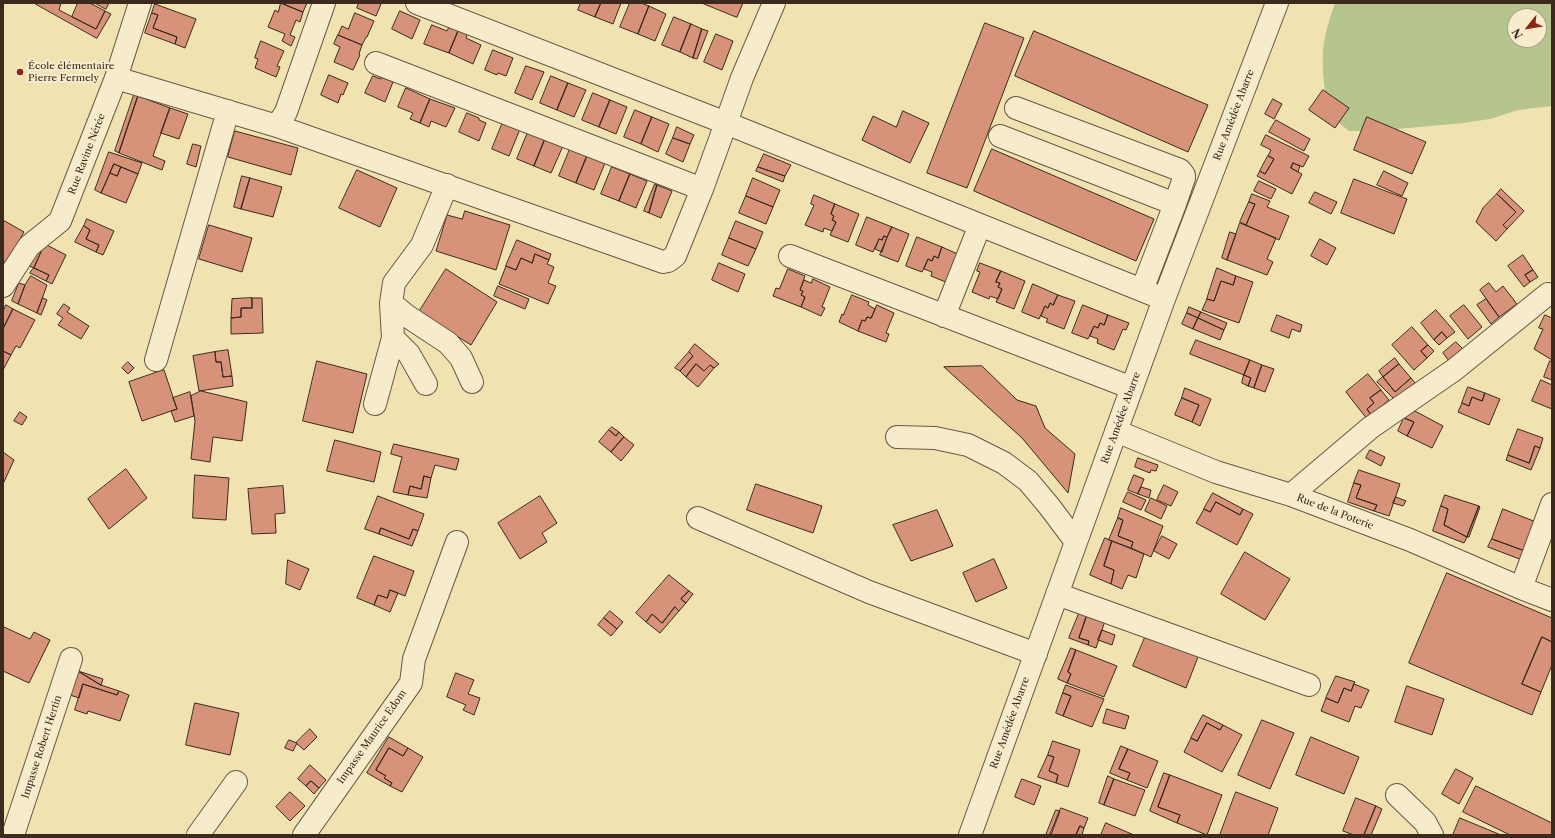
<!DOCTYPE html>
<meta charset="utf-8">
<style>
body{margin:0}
#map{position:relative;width:1555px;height:838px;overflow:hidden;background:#f1e2b1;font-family:"Libre Caslon Text",serif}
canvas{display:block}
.frame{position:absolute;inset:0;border:4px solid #3c2a1e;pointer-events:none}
.north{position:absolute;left:1507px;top:8px;width:40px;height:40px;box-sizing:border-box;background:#f6eccc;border:1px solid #ac9e86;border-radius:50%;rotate:240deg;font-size:11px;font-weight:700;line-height:16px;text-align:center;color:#3c2a1e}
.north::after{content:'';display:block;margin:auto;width:14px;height:18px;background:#8f2418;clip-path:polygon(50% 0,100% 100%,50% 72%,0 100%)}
</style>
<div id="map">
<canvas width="1555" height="838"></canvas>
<div class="frame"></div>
<div class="north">N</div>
</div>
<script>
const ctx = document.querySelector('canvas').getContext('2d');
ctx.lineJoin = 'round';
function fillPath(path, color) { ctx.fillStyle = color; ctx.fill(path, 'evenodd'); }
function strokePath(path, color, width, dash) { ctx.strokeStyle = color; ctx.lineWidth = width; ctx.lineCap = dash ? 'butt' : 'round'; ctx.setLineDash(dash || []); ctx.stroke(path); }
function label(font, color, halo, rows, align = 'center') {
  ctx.font = font + ' "Libre Caslon Text",serif'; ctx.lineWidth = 4; ctx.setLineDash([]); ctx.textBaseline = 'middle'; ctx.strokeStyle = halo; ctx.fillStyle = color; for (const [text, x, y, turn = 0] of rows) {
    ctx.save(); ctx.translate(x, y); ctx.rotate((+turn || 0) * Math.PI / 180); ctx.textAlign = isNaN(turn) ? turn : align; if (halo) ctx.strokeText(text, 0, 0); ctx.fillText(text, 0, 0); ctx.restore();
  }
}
const green = new Path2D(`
 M1335 3H1552V106L1518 110 1490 119 1463 123 1375 131H1349L1328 114C1325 93 1322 72 1323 51 1324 35 1330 18 1335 3ZM1515 16H1539V40H1515Z`);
const building = new Path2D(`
 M34 3H61L59 10 96 29 105 11 111 14 97 38Z
 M78 3H90L105 11 96 29 72 17Z
 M95 3H109L106 9Z
 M281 3 303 12 300 22 296 20 290 35 295 37 291 46 282 41 285 34 268 27 275 10 278 12Z
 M281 3H307L303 12Z
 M359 3H379L381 4 376 16 357 8Z
 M581 3H601L595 17 578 10Z
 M601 3H621L613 24 595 17Z
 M630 3H641L649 6 638 34 620 27Z
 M702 3H743L737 17Z
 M155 4 196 19 185 48 175 44 177 37 153 28 158 15 152 13Z
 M649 6 666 14 655 41 638 34Z
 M400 11 420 20 412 39 392 29Z
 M152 13 158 15 153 28 177 37 175 44 145 33Z
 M355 13 374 21 367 37H366L362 45 338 35 342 26 348 29Z
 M674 17 691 24 680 52 662 45Z
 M985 23 1024 38 967 188 927 173Z
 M691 24 702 29 693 58 680 52Z
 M432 25 447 31 450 25 459 29 449 53 424 44Z
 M459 29 468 33 466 38 481 45 473 64 449 53Z
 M702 29 708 31 697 59 693 58Z
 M1034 31 1208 105 1188 152 1015 76Z
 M716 34 733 41 722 70 704 62Z
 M338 35 362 45 359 54 360 55 353 70 334 62 340 47 334 44Z
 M261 41 284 51 277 66 280 67 276 77 255 68 258 59 255 58Z
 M493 50 513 58 506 76 498 73 497 75 485 70Z
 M526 66 544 72 532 100 515 93Z
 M329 75 348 83 343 95 341 94 338 103 321 95Z
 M373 76 381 79V77L393 82 385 102 365 93Z
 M551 76 568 83 557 110 540 103Z
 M568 83 586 90 574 117 557 110Z
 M406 88 430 99 420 123 410 119 413 113 398 107Z
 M1323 90 1349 108 1335 128 1309 110Z
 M593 93 610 100 599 127 582 120Z
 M134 95 138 96 119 153 115 151Z
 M138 96 170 108 153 156 165 161 162 170 119 153Z
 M430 99 455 108 446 127 431 121 429 127 420 123Z
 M1273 99 1282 104 1274 119 1265 114Z
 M610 100 627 107 616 134 599 127Z
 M170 108 188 114 179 139 161 133Z
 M635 110 652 117 641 144 624 137Z
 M903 111 929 123 910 163 862 140 873 116 896 127Z
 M467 113 479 118V120L486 123 479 141 459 132Z
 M652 117 669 124 658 152 641 144Z
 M1367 117 1426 142 1412 174 1354 150Z
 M1276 120 1310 139 1304 151 1269 132Z
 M503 122 520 129 509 156 492 149Z
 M677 127 694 135 690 144 673 138Z
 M235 131 298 148 291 175 228 157Z
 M528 132 545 139 534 166 517 159Z
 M1266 135 1309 156 1303 167 1293 163 1291 168 1302 174 1292 194 1257 176 1260 171 1265 174 1274 159 1268 156 1271 150 1261 145Z
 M673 138 690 144 683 162 666 154Z
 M545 139 563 146 551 173 534 166Z
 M193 144 201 146 196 167 187 164Z
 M570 149 587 156 576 183 559 176Z
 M992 149 1154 219 1136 261 974 191Z
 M109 152 142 163 138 174 114 164 101 193 95 190Z
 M764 154 791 165 785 176 758 167Z
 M587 156 605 163 594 190 576 183Z
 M1268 156 1274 159 1265 174 1260 171Z
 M1293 163 1300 166 1298 172 1291 168Z
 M114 164 121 167 117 176 110 173Z
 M121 167 138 174 126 203 101 193 110 173 117 176Z
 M612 167 630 174 619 201 601 194Z
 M758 167 785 176 783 182 756 171Z
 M357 170 397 188 380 227 339 208Z
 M1384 171 1408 183 1402 196 1377 185Z
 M630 174 647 181 636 208 619 201Z
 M242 176 250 178 241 209 234 207Z
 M250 178 282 187 273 217 241 209Z
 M753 178 780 190 773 207 746 196Z
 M1354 179 1407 199 1394 234 1341 213Z
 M1259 181 1276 189 1271 199 1254 191Z
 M655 184 657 185 649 213 644 211Z
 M657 185 672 191 661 218 649 213Z
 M1501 189 1524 211 1507 229 1503 225 1516 212 1497 194Z
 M1315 192 1337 202 1331 214 1309 203Z
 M1252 194 1270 201 1267 207 1289 216 1279 240 1246 225 1255 204 1249 202Z
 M1497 194 1516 212 1503 225 1507 229 1496 241 1476 222 1483 208Z
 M814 195 835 204 831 214 834 216 832 220 836 222 832 231 824 228 823 232 805 225 814 205 811 204Z
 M746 196 773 207 766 224 739 213Z
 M1249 202 1255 204 1246 225 1240 222Z
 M835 204 859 214 848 242 830 235 836 222 832 220 834 216 831 214Z
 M465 211 510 225 496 270 436 251 447 215 462 219Z
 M867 217 892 227 887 237 884 236 882 240 879 239 873 252 856 245Z
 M87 219 114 231 103 255 96 252 99 245 86 239 90 230 84 226Z
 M3 220 24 232 3 270Z
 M736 221 763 232 756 249 729 238Z
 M1240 223 1276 238 1267 259 1273 262 1267 275 1227 260Z
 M209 225 252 238 242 272 199 259Z
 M84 226 90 230 86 239 99 245 96 252 75 242Z
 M892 227 909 234 898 262 880 255Z
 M1230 232 1236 234 1227 260 1222 258Z
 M884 236 887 237 882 252 875 249 879 239 882 240Z
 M917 237 942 247 938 258 934 256 932 261 928 259 922 272 906 266Z
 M729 238 756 249 748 266 722 255Z
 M1320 239 1336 248 1327 265 1311 256Z
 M517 240 551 254 549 260 535 254 532 263 521 258 516 270 506 266Z
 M45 244 66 255 52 284 46 281 49 275 34 268Z
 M942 247 962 256 948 283 931 276 932 272 924 269 928 259 932 261 934 256 938 258Z
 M35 249 41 252 34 268 27 265Z
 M535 254 549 260 547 264 554 267 548 283 556 286 548 304 499 284 506 266 516 270 521 258 532 263Z
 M1523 255 1533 270 1525 275 1530 282 1524 287 1508 266Z
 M719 263 745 274 738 292 712 280Z
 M980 263 1001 271 996 282 1000 283 998 287 1002 289 998 299 990 296 989 299 972 292 980 272 977 271Z
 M34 268 49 275 46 281 30 273Z
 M1217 268 1236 276 1233 285 1221 281 1214 301 1207 299Z
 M446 269 497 302 471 345 419 312Z
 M788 269 805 276 800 290 803 291 801 295 805 297 801 307 773 296 776 288 779 289Z
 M1533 270 1538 277 1530 282 1525 275Z
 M1001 271 1025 281 1014 309 996 302 1002 289 998 287 1000 283 996 282Z
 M31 276 47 285 37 313 18 304 25 285Z
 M1236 276 1253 282 1239 323 1202 310 1207 299 1214 301 1221 281 1233 285Z
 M813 279 830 287 822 307 825 308 821 316 801 307 805 297 801 295 803 291 800 290 804 280 811 283Z
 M19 283 25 285 18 304 12 301Z
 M1489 283 1496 292 1503 286 1517 304 1499 317 1480 290Z
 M1033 284 1058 295 1053 305 1050 303 1048 308 1045 306 1039 319 1022 312Z
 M498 286 529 299 525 309 494 296Z
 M852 295 869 302 868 305 875 309 871 318 867 317 865 321 862 320 858 331 839 322 842 314 843 315Z
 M1058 295 1075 301 1064 329 1046 322 1048 319 1041 316 1045 306 1048 308 1050 303 1053 305Z
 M43 298 47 300 41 315 37 313Z
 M252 298V308H241V317L231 318 232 299Z
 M252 298H262L263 333 231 334V318L241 317V308H252Z
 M1486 299 1499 317 1491 324 1477 305Z
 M64 304 70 308 67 312 89 326 81 339 58 325 63 318 57 314Z
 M6 305 13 309 3 329V312Z
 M877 305 894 313 886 333 889 334 886 342 858 331 862 320 865 321 867 317 871 318Z
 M1083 305 1108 315 1104 325 1100 323 1098 328 1094 326 1088 339 1072 333Z
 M1464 305 1482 327 1468 339 1450 316Z
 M1189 307 1201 312 1198 318 1187 313Z
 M13 309 35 320 20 348 16 346 11 355 3 351V329Z
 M1436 310 1455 332 1447 338 1442 332 1434 340 1421 323Z
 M1201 312 1227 323 1224 330 1198 318Z
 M1187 313 1198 318 1193 329 1182 324Z
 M1108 315 1129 323 1126 330 1123 329 1114 350 1097 343 1098 339 1090 336 1094 326 1098 328 1100 323 1104 325Z
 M1277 315 1302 325 1300 332 1292 329 1289 338 1271 331Z
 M1545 315 1552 318V360L1534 349 1543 329 1539 328Z
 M1198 318 1224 330 1220 340 1193 329Z
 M1412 327 1428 345 1421 351 1427 358 1414 370 1392 345Z
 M1442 332 1447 338 1439 345 1434 340Z
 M1196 340 1250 360 1244 375 1190 354Z
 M1456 342 1463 349 1449 361 1443 353Z
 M695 344 719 364 714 368 710 365 704 371 696 364 686 377 680 371 693 356 689 352Z
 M1428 345 1434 351 1427 358 1421 351Z
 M228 350 232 376 223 377 221 362H216L215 352Z
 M3 351 11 355 3 370Z
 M215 352 216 362H221L223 377 232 376 233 386 199 391 193 356Z
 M689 352 693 356 680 371 675 368Z
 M1395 358 1399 364 1383 377 1379 371Z
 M1250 360 1262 365 1254 388 1248 386 1251 378 1244 375Z
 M317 361 367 374 353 433 303 421Z
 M1550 361 1552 362V380L1544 377Z
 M128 362 134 368 128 374 122 368Z
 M696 364 704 371 710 365 714 368 698 387 686 377Z
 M1399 364 1411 378 1395 392 1383 377Z
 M1262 365 1274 369 1265 392 1254 388Z
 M982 366 1017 400 1036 406 1045 428 1075 454 1068 493 1022 438 944 367Z
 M164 370 177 409 142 421 129 382Z
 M1368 374 1381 390 1370 398 1374 403 1367 409 1371 415 1367 419 1346 392Z
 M1244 375 1251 378 1248 386 1242 383Z
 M1383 377 1395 392 1411 378 1415 383 1395 400 1377 382Z
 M1541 380 1552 385V409L1532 401Z
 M1468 387 1485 393 1482 401 1472 397 1469 406 1462 403Z
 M1185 388 1211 399 1200 426 1192 422 1199 405 1182 398Z
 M1381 390 1389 400 1371 415 1367 409 1374 403 1370 398Z
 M201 391 247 402 242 441 213 437 210 462 191 459 195 421 191 396Z
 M190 392 194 416 175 422 171 411 177 409 173 398Z
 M1485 393 1500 399 1489 425 1458 412 1462 403 1469 406 1472 397 1482 401Z
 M1182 398 1199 405 1192 422 1175 415Z
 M1411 409 1443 426 1432 448 1407 436 1414 422 1404 418Z
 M20 412 27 417 22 425 14 421Z
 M1404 418 1414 422 1407 436 1398 431Z
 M612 427 619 432 616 436 609 430Z
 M1518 429 1543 438 1540 448 1535 446 1529 463 1508 455Z
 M609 430 616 436 619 432 624 437 611 452 599 442Z
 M624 437 634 445 621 461 611 452Z
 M335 440 381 452 374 482 327 471Z
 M394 444 459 459 456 470 435 465 431 478 424 476 421 489 410 486 408 495 393 492 402 457 391 454Z
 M1535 446 1540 448 1531 470 1506 460 1508 455 1529 463Z
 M1370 450 1385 457 1381 466 1366 458Z
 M3 452 14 460 3 484Z
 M1138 458 1158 465 1156 471 1151 470 1150 473 1135 467Z
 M126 469 147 498 109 529 88 499Z
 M1359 470 1400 484 1389 516 1374 511 1377 505 1356 498 1361 485 1354 483Z
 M195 475 229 478 226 520 193 518Z
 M1134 475 1144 479 1138 494 1128 490Z
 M424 476 431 478 427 498 408 495 410 486 421 489Z
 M1354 483 1361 485 1356 498 1377 505 1374 511 1348 502Z
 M756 484 822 506 813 533 747 510Z
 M1164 485 1178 492 1171 506 1157 500Z
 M283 486 285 513 275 514 276 533 252 534 248 489Z
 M1141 487 1151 490 1149 498 1138 494Z
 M1128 492 1146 500 1141 510 1123 502Z
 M1213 493 1243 509 1240 515 1216 502 1210 512 1204 509Z
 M1445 495 1479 506 1467 537 1444 525 1448 509 1441 506Z
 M378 496 424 514 418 531 413 529 409 539 381 528 379 534 365 529Z
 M540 496 557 523 542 533 547 542 520 559 498 523Z
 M1396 497 1406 501 1403 506 1393 503Z
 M1151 498 1167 506 1161 519 1145 511Z
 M1216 502 1240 515 1243 509 1253 514 1237 545 1196 523 1204 509 1210 512Z
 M1441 506 1448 509 1444 525 1467 537 1464 543 1433 531Z
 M1479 506 1480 507 1469 537H1467Z
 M1121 508 1163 526 1151 557 1131 548 1133 542 1118 536 1123 520 1118 518Z
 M1503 509 1536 522 1525 551 1492 539Z
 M937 510 953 546 911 561 893 525Z
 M1118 518 1123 520 1118 536 1133 542 1131 548 1109 540Z
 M381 528 409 539 413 529 418 531 412 546 379 534Z
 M1162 536 1177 544 1169 559 1154 551Z
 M1105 538 1112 541 1104 566 1114 570 1111 584 1090 575Z
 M1492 539 1525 551 1522 560 1488 547Z
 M1112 541 1144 554 1136 578 1128 575 1122 589 1111 584 1114 570 1104 566Z
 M1245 552 1290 579 1265 620 1221 594Z
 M374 556 414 571 405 596 390 590 387 598 378 595 374 605 357 598Z
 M994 559 1007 588 976 602 963 573Z
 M288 560 309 569 300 590 286 584Z
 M1447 573 1552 618V642L1542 637 1522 684 1541 692 1532 715 1409 663Z
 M669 575 689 591 681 599 686 603 679 611 675 607 662 623 652 614 646 622 636 613Z
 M390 590 398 593 390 612 374 605 378 595 387 598Z
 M689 591 693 594 686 603 681 599Z
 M675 607 679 611 660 633 646 622 652 614 662 623Z
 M610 611 623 622 617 629 604 618Z
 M1080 611 1087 615 1079 638 1089 641 1088 645 1069 638Z
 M1087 615 1105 621 1096 648 1088 645 1089 641 1079 638Z
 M604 618 617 629 611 636 598 625Z
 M4 627 30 639 34 632 50 640 29 683 3 671Z
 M1149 628 1201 649 1186 688 1133 666Z
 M1102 630 1115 635 1112 645 1098 640Z
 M1542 637 1552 642V665L1541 692 1522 684Z
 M1071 648 1076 650 1068 672 1071 674 1067 683 1058 679Z
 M1076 650 1117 666 1104 697 1067 683 1071 674 1068 672Z
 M78 671 103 679 101 685Z
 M78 671 101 685 119 691 117 695 83 684 79 698 70 695Z
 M456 673 474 680 468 694 480 698 474 715 463 710 466 705 447 697Z
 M1336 676 1355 682 1351 691 1344 688 1338 703 1326 698Z
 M83 684 117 695 119 691 129 695 120 721 88 711 87 714 75 710Z
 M1354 684 1369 690 1361 708 1355 706 1349 722 1321 711 1326 698 1338 703 1344 688 1351 691Z
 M1066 685 1104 699 1092 727 1063 716 1071 696 1063 693Z
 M1407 686 1444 699 1432 735 1395 722Z
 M1063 693 1071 696 1063 716 1056 713Z
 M195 703 239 713 230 755 186 745Z
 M1107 709 1129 716 1125 729 1103 723Z
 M1203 715 1223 725 1220 730 1207 723 1197 741 1191 738Z
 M1262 720 1294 733 1270 789 1238 775Z
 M1207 723 1220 730 1223 725 1242 735 1222 772 1184 752 1191 738 1197 741Z
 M310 729 317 737 304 750 296 743Z
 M389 737 408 748 403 756 389 748 376 770 386 776 384 778 392 783 390 786 367 773Z
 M1311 737 1359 757 1344 794 1296 775Z
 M289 740 297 743 293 751 285 748Z
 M1053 741 1080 750 1068 787 1056 783 1058 775 1049 771 1054 757 1048 755Z
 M1121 746 1128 749 1119 769 1130 773 1127 780 1110 773Z
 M389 748 403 756 408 748 423 757 402 792 390 786 392 783 384 778 386 776 376 770Z
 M1128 749 1158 761 1147 788 1127 780 1130 773 1119 769Z
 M1048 755 1054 757 1049 771 1058 775 1056 783 1038 777Z
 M310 765 326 780 319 788 311 781 306 786 298 779Z
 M1456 769 1473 778 1459 804 1442 794Z
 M1164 773 1170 775 1158 807 1180 815 1177 823 1150 811Z
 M1170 775 1222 795 1207 835 1177 823 1180 815 1158 807Z
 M1108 776 1114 779 1104 805 1099 803Z
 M1022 779 1041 786 1034 805 1015 797Z
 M1114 779 1145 790 1135 816 1104 805Z
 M311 781 319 788 314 794 306 786Z
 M1476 786 1552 823V835H1510L1463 812Z
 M290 792 305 806 290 821 276 807Z
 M1236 792 1278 808 1268 835H1220Z
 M1356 798 1376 806 1364 835H1354L1343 831Z
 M1376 806 1382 809 1371 835H1364Z
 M1061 808 1088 818 1084 828 1080 826 1076 835H1050Z
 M1056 810 1060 811 1051 835H1046Z
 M1460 818 1501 835H1453Z
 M1106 823 1134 835H1101Z
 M1080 826 1084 828 1082 835H1076Z`);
const minor = new Path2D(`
 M417 3 726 123 742 78 774 3
 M376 63 702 189
 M116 78 277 126 663 262 668 261 675 256 702 189 726 123 1164 299
 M1016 108 1180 170 1184 175V178L1175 204
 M277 126 286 112 324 3
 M1000 136 1175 204 1142 290
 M447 185 422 245 394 283 391 303 407 316 448 343 461 358 472 382
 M790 256 1132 388
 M3 286 29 246 60 221 116 78 140 3
 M944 316 980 225
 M393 338 409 354 426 384
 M156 360 228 111
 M375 404 393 338 391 303
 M1116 431 1216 472 1291 495 1410 540 1521 588 1552 600
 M897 437 935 438 968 445 1004 463 1028 481 1049 506 1076 542
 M1291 495 1370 428 1454 370 1548 294
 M698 518 869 592 1036 654
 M1521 588 1552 504
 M1057 594 1309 685
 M1397 795 1425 822 1432 835
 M13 835 71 659
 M198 835 236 782
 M304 835 411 683 414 659 457 542
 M970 835 1164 299 1277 3`);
const markers = [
 [20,72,4,"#8f2418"]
];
const poiNames = [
 ["École élémentaire",28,66],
 ["Pierre Fermely",28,78]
];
const streetNames = [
 ["Rue Amédée Abarre",1234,115,-69],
 ["Rue Ravine Nérée",87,154,-69],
 ["Rue Amédée Abarre",1121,418,-70],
 ["Rue de la Poterie",1335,512,21],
 ["Rue Amédée Abarre",1010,723,-70],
 ["Impasse Maurice Edom",372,737,-55],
 ["Impasse Robert Hertin",42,747,-72]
];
fillPath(green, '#b6c48e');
fillPath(building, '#d69379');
strokePath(building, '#3c2a1e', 1);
strokePath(minor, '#695843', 24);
strokePath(minor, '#f6eccc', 22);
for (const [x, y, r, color] of markers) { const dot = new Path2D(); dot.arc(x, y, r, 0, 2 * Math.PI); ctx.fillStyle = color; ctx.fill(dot); strokePath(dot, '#f6eccc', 1.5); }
label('10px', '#3c2a1e', '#f6eccc', poiNames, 'left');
label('10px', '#3c2a1e', '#f6eccc', streetNames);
</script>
